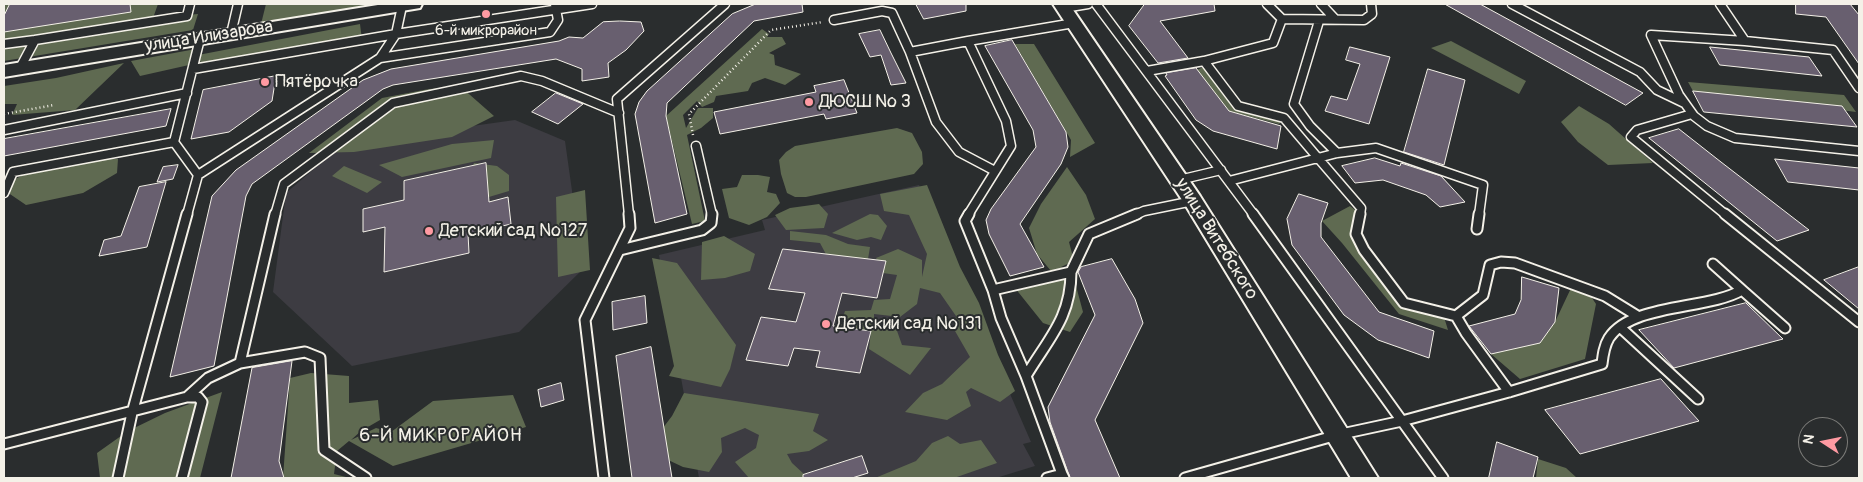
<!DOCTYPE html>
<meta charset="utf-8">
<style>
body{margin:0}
#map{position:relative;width:1863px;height:482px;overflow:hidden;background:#2a2d2e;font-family:Pangolin,sans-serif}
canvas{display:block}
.frame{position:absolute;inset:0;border:5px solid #f4f1e8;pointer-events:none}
.north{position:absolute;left:1798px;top:417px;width:50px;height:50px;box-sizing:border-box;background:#2a2d2e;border:1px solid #7b7b78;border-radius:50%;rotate:281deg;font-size:14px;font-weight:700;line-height:20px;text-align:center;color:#f4f1e8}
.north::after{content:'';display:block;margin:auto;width:18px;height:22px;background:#ff9aa2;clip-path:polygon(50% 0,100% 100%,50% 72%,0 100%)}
</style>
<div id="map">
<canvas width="1863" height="482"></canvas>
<div class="frame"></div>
<div class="north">N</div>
</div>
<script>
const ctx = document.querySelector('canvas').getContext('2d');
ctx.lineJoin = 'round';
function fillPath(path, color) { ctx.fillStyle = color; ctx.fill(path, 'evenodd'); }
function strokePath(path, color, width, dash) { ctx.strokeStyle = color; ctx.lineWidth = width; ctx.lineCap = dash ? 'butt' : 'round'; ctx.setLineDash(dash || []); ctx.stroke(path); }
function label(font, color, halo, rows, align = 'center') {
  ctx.font = font + ' Pangolin,sans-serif'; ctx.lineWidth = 4; ctx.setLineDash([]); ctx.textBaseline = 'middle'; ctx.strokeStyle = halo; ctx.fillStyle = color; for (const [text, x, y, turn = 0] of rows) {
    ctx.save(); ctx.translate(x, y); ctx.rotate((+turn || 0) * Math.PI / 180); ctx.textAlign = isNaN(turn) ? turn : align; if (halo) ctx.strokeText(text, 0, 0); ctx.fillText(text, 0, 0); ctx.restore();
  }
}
const built = new Path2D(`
 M515 120 565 141 583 269 519 332 352 366 273 292 286 193 343 144Z
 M919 185 1031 442 1023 444 1035 466 996 478H699L659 255 765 230 762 220Z`);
const green = new Path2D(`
 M4 4H158L153 18 198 14 193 30 4 61Z
 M266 4H395L261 24Z
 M360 24 362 40 202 66 198 55Z
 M762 29 769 34 767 37H782L786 44 769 53 774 55 775 65 801 74 785 85 765 78 752 83 748 91 716 96 714 102 702 107 697 101 683 115 686 128 698 108H713V118L701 128 687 135 705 221 692 224 666 116Z
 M1451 41 1526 81 1519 94 1431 48Z
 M1034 44 1095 143 1070 157 1071 140 1015 44Z
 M201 48 189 65 140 76 131 61Z
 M124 63 75 110 12 115 17 104H4V86L56 78Z
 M1201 68H1209L1236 108 1283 120 1279 124 1229 111 1197 70Z
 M1688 82 1844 95 1856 112 1693 91Z
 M461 87 494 116 452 137 354 152 309 153 382 98 429 89Z
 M1579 106 1609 124 1653 163 1608 165 1578 142 1561 122Z
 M897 128 912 133 922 152 923 164 914 174 806 197H795L787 193 781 174 779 160 786 152 795 146Z
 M494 140 491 158 402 177 379 165 452 144Z
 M87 158 118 159 117 173 83 193 26 205 4 190V185L23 175Z
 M474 163 497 166 509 175V191L462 205 460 199Z
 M344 166 382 182 367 193 332 176Z
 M1067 167 1086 195 1095 219 1069 242 1074 261 1061 267 1072 271 1083 312 1070 332 1043 323 1015 288 1051 271 1037 254 1029 228 1041 204Z
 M742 175H758L770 177 767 192 776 194 780 203 767 217 749 225 729 218 722 189 737 187Z
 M927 185 960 267 979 303 998 355 1015 391 1000 402 971 388 966 392 971 406 947 420 905 412 923 393 942 384 970 357 955 331 956 316 940 293 920 288 917 304 900 317 874 314V325L896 328 902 345 931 348 910 375 869 349 871 331 840 327 845 311 871 310 874 300 890 299 897 275 883 273 886 261 877 260 876 258 898 249 922 260V277L927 254 909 215 884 211 880 194Z
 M585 190 590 270 558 277 556 197Z
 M819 204 828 214 824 228 786 230 775 215 790 208Z
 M1350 206 1358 212 1352 237 1400 301 1444 317 1448 330 1399 314 1342 243 1322 221Z
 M870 214 878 215 887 226 881 240 871 237 857 240 832 233Z
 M790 231 826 235 848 244 870 247 868 259 850 257 842 264 828 258 820 243 790 240Z
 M724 236 755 254 750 271 725 278 701 280 702 242Z
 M652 258 677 263 736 345 730 369 721 387 669 376 674 366Z
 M1572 286 1588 292 1596 304 1585 359 1520 379 1491 354 1555 322Z
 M311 373 349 376V403L378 400 380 420 361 431 351 440 376 428 391 432 433 401 513 395 526 427 393 466 349 441 337 451 334 474 350 478H283L290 378Z
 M222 392 200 478H100L97 453 128 431 165 413Z
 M684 393 819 414 813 431 828 440 809 451 787 454 792 463 805 475 804 478H749L735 462 756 448 759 435 745 428 721 438 722 452 709 472 683 467 664 458 656 437 672 416Z
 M948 436 960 444 981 440 997 463 954 478H875L916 461 932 443Z
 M1538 459 1566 468 1577 478H1536Z`);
const building = new Path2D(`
 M10 4H130L131 12 4 32V16Z
 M756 4H802L803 12 754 21 667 103 666 116 687 214 655 223 635 114 639 102 647 91 732 14Z
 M916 4H966V11L924 19Z
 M1145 4H1214L1215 11 1160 21 1188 58 1158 63 1129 26Z
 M1445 4H1480L1643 93 1626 105Z
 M1796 4H1850L1859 15V64L1826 17 1796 14Z
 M620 21 641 22 644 31 626 50 608 63 609 77 582 81V69L556 59 393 85 383 89 252 184 246 196 214 366 170 377 212 196 236 170 363 80 391 69 559 41 569 37 583 38 603 22Z
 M880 30 891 53 906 83 891 85 881 55 870 57 859 34Z
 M1012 40 1066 132 1068 147 1061 164 1020 224 1044 267 1010 276 989 234 986 220 991 209 1036 147 1033 130 985 46Z
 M1350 47 1390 57 1369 124 1325 111 1331 96 1347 100 1360 64 1346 60Z
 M1710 47 1809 57 1822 76 1720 65Z
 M1196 68 1229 111 1281 126 1277 149 1213 131 1196 120 1165 76 1167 75 1166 73Z
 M1428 69 1465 80 1444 165 1404 152Z
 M276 76 272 101 229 132 191 139 203 90Z
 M844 80 857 113 826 119 824 114 720 134 714 112 816 92 814 86Z
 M1693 91 1842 106 1857 127 1704 112Z
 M556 93 583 104 558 124 532 112Z
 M171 109 166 126 4 156V139Z
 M1679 129 1721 162 1809 230 1777 241 1649 138Z
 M1375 158 1400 166 1401 163 1441 176 1465 202 1440 207 1426 195 1383 180 1355 183 1342 166Z
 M1775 159 1859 168V190L1788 182Z
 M486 163 489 202 508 197 511 224 468 234 469 253 384 272 385 227 363 232V209L404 200V181Z
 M178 165 173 179 157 182 163 167Z
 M166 182 147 247 99 256 104 240 121 236 139 187Z
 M1299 194 1328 203 1321 223V237L1379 312 1434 331 1429 358 1378 340 1344 315 1292 245 1287 219Z
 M783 249 886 261 877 298 842 293 833 326 871 331 860 373 816 367 820 351 794 348 788 366 746 360 761 317 796 322 805 293 769 289Z
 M1112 259 1135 299 1143 323 1095 420 1120 478H1070L1050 422 1048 407 1095 315 1078 272 1081 267Z
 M1859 267V309L1824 280Z
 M1522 277 1559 288 1555 322 1540 343 1491 354 1469 326 1515 314 1521 300Z
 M645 296 647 323 613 330 612 302Z
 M1746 303 1783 339 1674 368 1639 330Z
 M651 347 672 478H632L616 356Z
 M292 361 279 461 284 478H231L252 368Z
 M1661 379 1699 421 1580 454 1545 410Z
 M561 383 564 400 541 407 538 390Z
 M1497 442 1538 457 1533 478H1489Z
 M862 456 868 473 852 478H803V475Z`);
const path = new Path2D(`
 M4 114 54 105
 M693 135 689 114 771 30 823 22`);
const serviceFar1 = new Path2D(`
 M1096 4 1254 215
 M1267 4 1282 19 1364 20 1372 14 1371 4
 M1321 4 1335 19
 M1512 4 1640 72 1657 90 1684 103
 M1720 4 1745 41 1833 50 1859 88
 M1064 8 1088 4
 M834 20 882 11 892 13 910 52 968 41 1006 121 1011 146 968 215
 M1319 21 1294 104 1310 126 1337 153
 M231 34 238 4
 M35 40 187 16 190 4
 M968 41 1074 23
 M1745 41 1651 35 1679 95 1694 116 1707 126 1735 138 1859 151
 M4 44 35 40 20 68
 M910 52 936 122 959 152 995 171
 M380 58 550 32 558 20 555 4
 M1204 61 1273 43 1282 19
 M193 69 396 34 592 4
 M1147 71 1204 61 1238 106 1284 118 1318 158 1229 181
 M1692 114 1637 130 1631 137 1726 215
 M4 130 187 93
 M174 142 200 39
 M174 142 198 175
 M696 146 712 215
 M1179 180 1221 170
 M4 193 13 172 174 142
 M187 215 198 175 380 58 396 34 402 6
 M275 215 284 184 393 103 521 76 542 81 619 113
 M629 215 617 99 725 4
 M1135 215 1144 211 1193 201
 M1360 215 1361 208 1318 158 1337 153 1376 148 1483 185 1479 215`);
const service = new Path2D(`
 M275 214 240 363 305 352 320 358 324 450 366 478
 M969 214 965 221 993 290 1071 272 1089 234 1137 214
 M1253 214 1443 478
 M1360 214 1356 234 1364 250 1404 303 1456 316
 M1725 214 1859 322
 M1477 229 1479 214
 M620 250 702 230 711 223 712 214
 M993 290 1001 318 1026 376
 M1742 290 1785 328
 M1621 328 1698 399
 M1509 392 1466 333 1456 316 1483 295 1490 265 1501 262 1515 263 1605 296 1639 317
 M187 397 208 378 240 363
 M4 444 187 397H198L202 402 182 478
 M1062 474 1026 376C1048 339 1071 318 1071 272
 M118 478 132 413 187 214
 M604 478 585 320 630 228 629 214
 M1047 478 1062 474 1064 478
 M1185 478 1337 435 1402 421 1509 392 1602 364C1603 355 1604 346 1609 338 1632 303 1708 310 1742 290L1713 264`);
const tertiary = new Path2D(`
 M384 4H422L420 8 414 9 4 77V65Z
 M1053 4H1069L1200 196 1378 478H1351L1186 206Z`);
const markers = [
 [486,14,5,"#ff9aa2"],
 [265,82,5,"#ff9aa2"],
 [809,102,5,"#ff9aa2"],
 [429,231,5,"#ff9aa2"],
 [826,324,5,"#ff9aa2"]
];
const farPoinames = [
 ["6-й микрорайон",486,31]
];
const streetNames = [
 ["улица Илизарова",209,37,-9],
 ["улица Витебского",1216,239,58]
];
const poiNames = [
 ["Пятёрочка",275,82],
 ["ДЮСШ № 3",819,102],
 ["Детский сад №127",439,231],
 ["Детский сад №131",836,324]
];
const neighbourhoodNames = [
 ["6-Й МИКРОРАЙОН",441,436]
];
fillPath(built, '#3d3c42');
fillPath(green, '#5f6a51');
fillPath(building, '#685f6f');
strokePath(building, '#f4f1e8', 1);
strokePath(serviceFar1, '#f4f1e8', 11);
strokePath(service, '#f4f1e8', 13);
strokePath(tertiary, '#f4f1e8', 4);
strokePath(path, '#f4f1e8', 2.5, [1, 3]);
strokePath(serviceFar1, '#2a2d2e', 8);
strokePath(service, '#2a2d2e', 9);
fillPath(tertiary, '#2a2d2e');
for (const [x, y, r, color] of markers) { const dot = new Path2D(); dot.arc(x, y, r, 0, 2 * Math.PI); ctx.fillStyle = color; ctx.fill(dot); strokePath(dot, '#2a2d2e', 2); }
label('15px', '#f4f1e8', '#2a2d2e', farPoinames);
label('18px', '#f4f1e8', '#2a2d2e', streetNames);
label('18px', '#f4f1e8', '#2a2d2e', poiNames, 'left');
ctx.letterSpacing = '1px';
label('19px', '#f4f1e8', '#2a2d2e', neighbourhoodNames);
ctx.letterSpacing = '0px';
</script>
